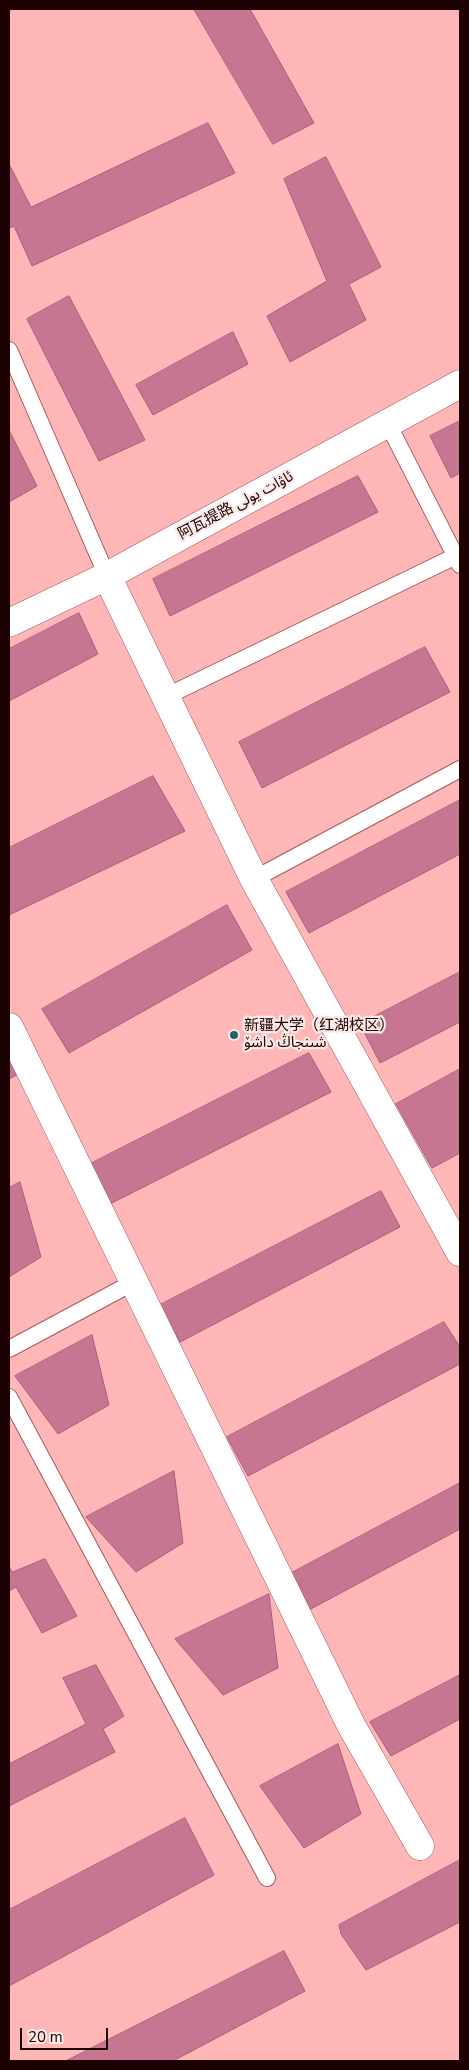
<!DOCTYPE html>
<meta charset="utf-8">
<style>
body{margin:0}
#map{position:relative;width:469px;height:2070px;overflow:hidden;background:#feb7b6;font-family:"Nunito Sans",sans-serif}
canvas{display:block}
.frame{position:absolute;inset:0;border:10px solid #1d0204;pointer-events:none}
.scale{position:absolute;left:20px;top:2028px;width:88px;height:22px;box-sizing:border-box;border:2px solid #1d0204;border-top:0;padding-left:6px;font-size:15px;line-height:18px;white-space:nowrap;color:#1d0204;-webkit-text-stroke:4px #fbe8e7;paint-order:stroke}
</style>
<div id="map">
<canvas width="469" height="2070"></canvas>
<div class="frame"></div>
<div class="scale">20 m</div>
</div>
<script>
const ctx = document.querySelector('canvas').getContext('2d');
ctx.lineJoin = 'round';
function fillPath(path, color) { ctx.fillStyle = color; ctx.fill(path, 'evenodd'); }
function strokePath(path, color, width, dash) { ctx.strokeStyle = color; ctx.lineWidth = width; ctx.lineCap = dash ? 'butt' : 'round'; ctx.setLineDash(dash || []); ctx.stroke(path); }
function label(font, color, halo, rows, align = 'center') {
  ctx.font = font + ' "Nunito Sans","Noto Sans Arabic","Noto Sans SC",sans-serif'; ctx.lineWidth = 4.5; ctx.setLineDash([]); ctx.textBaseline = 'middle'; ctx.strokeStyle = halo; ctx.fillStyle = color; for (const [text, x, y, turn = 0] of rows) {
    ctx.save(); ctx.translate(x, y); ctx.rotate((+turn || 0) * Math.PI / 180); ctx.textAlign = isNaN(turn) ? turn : align; if (halo) ctx.strokeText(text, 0, 0); ctx.fillText(text, 0, 0); ctx.restore();
  }
}
const building = new Path2D(`
 M194 9H250L314 123 273 144Z
 M208 123 235 173 32 266 14 226 9 228V164L31 207Z
 M326 157 381 267 349 284 366 320 290 362 267 316 327 281 284 179Z
 M69 296 145 440 99 461 27 319Z
 M233 332 248 364 153 415 136 385Z
 M460 421V473L451 478 430 436Z
 M10 432 37 486 9 502V433Z
 M358 476 378 512 170 616 153 579Z
 M79 613 98 654 9 701V649Z
 M425 647 450 692 262 788 239 742Z
 M153 776 185 831 9 915V848Z
 M460 800V854L309 933 286 892Z
 M227 905 252 950 69 1053 42 1009Z
 M460 972V1022L380 1063 360 1024Z
 M9 1029 28 1069 9 1079Z
 M309 1053 331 1092 110 1204 88 1165Z
 M460 1069V1153L432 1168 396 1104Z
 M20 1182 41 1257 9 1277V1188Z
 M381 1191 400 1227 180 1342 160 1305Z
 M444 1322 460 1347V1364L248 1476 227 1437Z
 M92 1335 109 1405 58 1434 15 1376Z
 M174 1471 183 1543 136 1572 86 1517Z
 M460 1483V1529L309 1610 286 1576Z
 M45 1559 77 1616 42 1633 16 1587 9 1591V1566L12 1572Z
 M269 1594 278 1668 223 1695 175 1639Z
 M96 1665 124 1716 103 1729 115 1752 9 1806V1764L86 1724 63 1678Z
 M460 1675V1719L391 1756 370 1722Z
 M338 1744 361 1814 304 1848 260 1786Z
 M185 1818 214 1875 9 1986V1910Z
 M460 1860V1922L366 1970 341 1934 339 1925Z
 M284 1951 305 1991 173 2061H66Z`);
const service = new Path2D(`
 M9 350 107 576
 M388 424 460 565
 M165 697 460 554
 M254 879 460 769
 M9 1349 134 1282
 M9 1397 267 1878`);
const minor = new Path2D(`
 M107 576 254 879 460 1252
 M9 623 107 576 460 384
 M9 1027 351 1725 420 1846`);
const markers = [
 [234,1035,5,"#19676b"]
];
const streetNames = [
 ["阿瓦提路 ئاۋات يولى",236,506,-28]
];
const poiNames = [
 ["新疆大学（红湖校区）",244,1026],
 ["شىنجاڭ داشۆ",244,1043]
];
fillPath(building, '#c67690');
strokePath(building, '#ab5d77', 1);
strokePath(service, '#a8585a', 18);
strokePath(minor, '#a8585a', 29);
strokePath(service, '#fff', 16);
strokePath(minor, '#fff', 28);
for (const [x, y, r, color] of markers) { const dot = new Path2D(); dot.arc(x, y, r, 0, 2 * Math.PI); ctx.fillStyle = color; ctx.fill(dot); strokePath(dot, '#fbe8e7', 2); }
label('15px', '#1d0204', '#fbe8e7', streetNames);
label('15px', '#1d0204', '#fbe8e7', poiNames, 'left');
</script>
